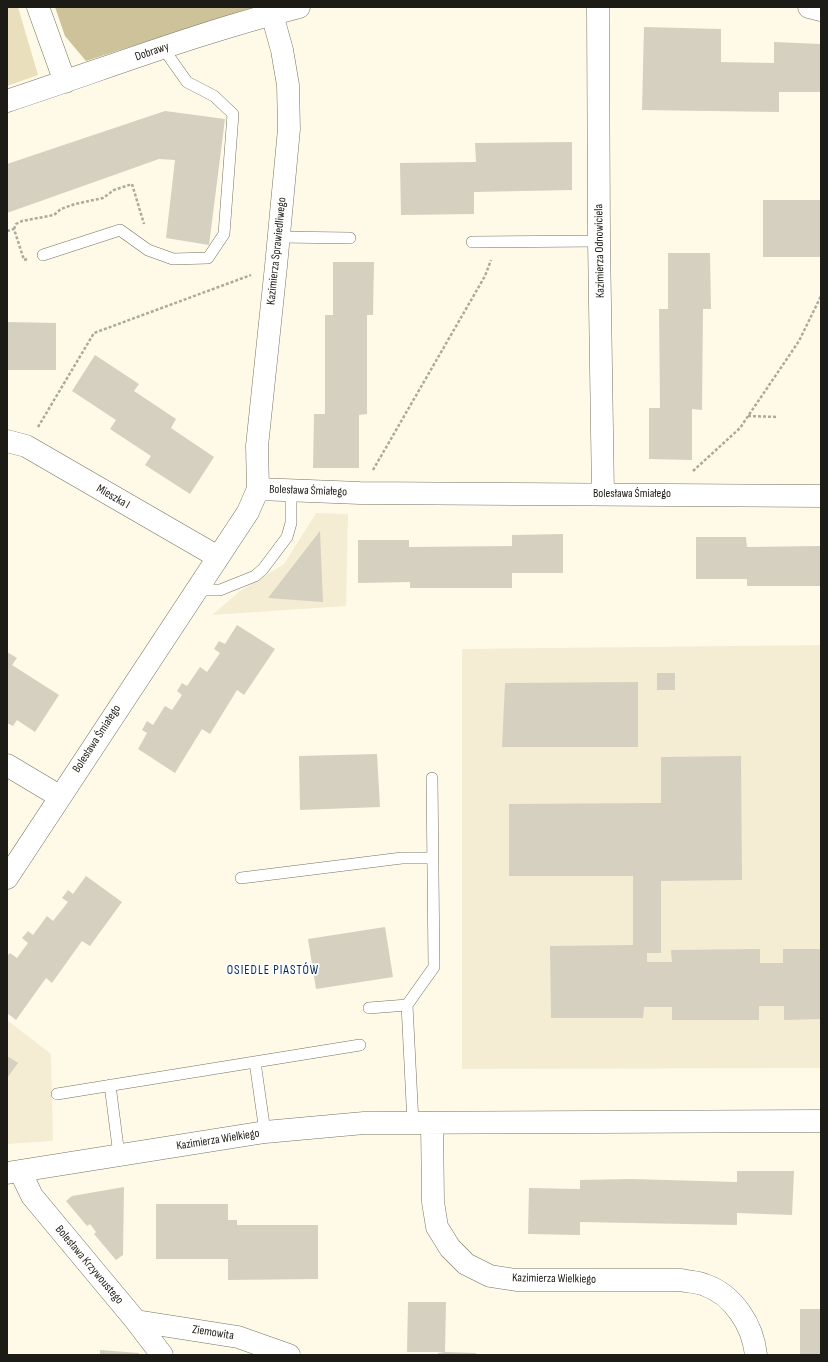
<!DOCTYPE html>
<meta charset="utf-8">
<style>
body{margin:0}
#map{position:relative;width:828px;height:1362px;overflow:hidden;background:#fffae8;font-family:"Sofia Sans Condensed",sans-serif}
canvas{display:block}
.frame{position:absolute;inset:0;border:8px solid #1d1b15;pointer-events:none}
</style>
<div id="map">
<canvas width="828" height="1362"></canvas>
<div class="frame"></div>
</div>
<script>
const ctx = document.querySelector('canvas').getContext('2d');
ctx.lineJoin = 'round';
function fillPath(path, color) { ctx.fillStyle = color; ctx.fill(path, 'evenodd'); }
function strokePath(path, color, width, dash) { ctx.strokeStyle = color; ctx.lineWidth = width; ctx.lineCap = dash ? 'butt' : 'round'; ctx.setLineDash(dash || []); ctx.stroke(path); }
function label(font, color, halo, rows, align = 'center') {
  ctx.font = font + ' "Sofia Sans Condensed",sans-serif'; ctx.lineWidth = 3.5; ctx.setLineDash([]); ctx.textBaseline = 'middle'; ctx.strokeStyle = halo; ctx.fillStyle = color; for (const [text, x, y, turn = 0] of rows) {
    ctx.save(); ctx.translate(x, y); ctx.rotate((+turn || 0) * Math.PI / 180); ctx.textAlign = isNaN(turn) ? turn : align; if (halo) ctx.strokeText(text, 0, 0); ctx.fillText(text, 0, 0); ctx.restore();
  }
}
const built = new Path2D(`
 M316 513 348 514 346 606 212 615 240 591 284 564Z
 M821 645V1068L462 1069V649Z
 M7 1020 51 1054 53 1141 7 1144Z`);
const green = new Path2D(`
 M7 7H18L38 75 7 86Z`);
const forest = new Path2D(`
 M55 7H254L86 61 65 36Z`);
const building = new Path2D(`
 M644 27 721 29V62L774 63V42L821 44V92H779V112L642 110Z
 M165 111 225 119 209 245 166 238 175 160 159 159 7 213V164Z
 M572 142V190L474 192V214L401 215 400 163 476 162 475 143Z
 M763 200H821V257H763Z
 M668 253H710L711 309H703L702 410 692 409V460L649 459V408H660L659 309H668Z
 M333 262H374L373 315H367V414L359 415V468H313L314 414H325V315H333Z
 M7 322 56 323V370H7Z
 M95 355 139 384 134 391 176 419 171 428 214 457 190 494 145 465 151 456 110 429 116 420 72 391Z
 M320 531 323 602 268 598Z
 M563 534V573H512V588H410V582L358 583V540H409V547L512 546V535Z
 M696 537H746L747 547 821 546V586H747V579H696Z
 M237 625 275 649 244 695 237 690 210 734 202 729 175 773 138 749 147 733 142 730 147 721 153 725 165 706 172 710 182 695 177 691 182 683 187 686 200 667 207 672 220 653 214 649 219 641 225 644Z
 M7 652 17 658 12 665 59 695 35 732 17 720 13 726 7 723 8 715 7 714Z
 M657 673H675V690H657Z
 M638 682V747H502L505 683Z
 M377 754 380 807 300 810 299 756Z
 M741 756 742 880 661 881V953H647V962H672L671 950 760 949V963H783V949H821V1019L784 1020V1006H759V1020H672V1007H644L643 1018H551L550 946 633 945V876H509V804L661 803V757Z
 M86 876 122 902 90 946 82 941 52 983 46 978 16 1020 7 1013V956L10 953 17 958 28 943 22 938 28 931 33 935 47 916 53 921 68 902 62 898 68 890 73 894Z
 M385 927 393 977 316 989 308 939Z
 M7 1056 18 1063 7 1078Z
 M737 1171H794L792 1215 737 1213V1225L580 1222V1235L528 1234 529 1188 580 1189V1180L631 1179 737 1182Z
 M124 1187 123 1255 116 1260 94 1234 96 1232 90 1224 87 1226 66 1201 72 1196Z
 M156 1204H228V1220H237V1225H318V1279L228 1280V1259H156Z
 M408 1302H446L445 1352 476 1353V1355H438V1353L444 1352H407Z
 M800 1309H821V1355H800Z
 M100 1350 139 1353V1355H100Z`);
const path = new Path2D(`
 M14 229 16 224 22 221 54 215 61 209 75 204 103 198 114 190 132 184 144 224
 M7 231 14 229 24 260 27 259
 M748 416 778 417
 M38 427 94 333 251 275
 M373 470 485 276 491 260
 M693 471 740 428 799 341 821 296`);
const service = new Path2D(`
 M279 237 350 238
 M472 242 599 241
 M43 255 120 230 148 250 173 259 208 258 224 234 233 114 214 96 187 82 163 48
 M196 590H220L255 576 263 569 287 537 291 523V490
 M241 878 402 858H433
 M407 1005 434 967 432 778
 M369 1008 407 1005 413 1123
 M255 1062 265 1132
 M110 1085 119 1155
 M57 1094 360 1045`);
const minor = new Path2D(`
 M38 7 65 82
 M598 7 599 241 603 494
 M809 7 821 10
 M7 101C104 69 200 32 299 7
 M7 441 26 446 218 557
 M258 489 360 493 821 496
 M7 765 59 796
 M7 878 248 512 258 489 257 446 276 266 289 129 288 85 282 50 272 14
 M432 1123 433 1202 437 1227 450 1248 466 1264 490 1276 516 1280H681C689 1282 698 1282 705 1285 734 1295 753 1326 756 1355
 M20 1171 32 1196 136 1321 162 1355
 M7 1173 265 1132 364 1123 821 1121
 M136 1321 238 1337 289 1355`);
const streetNames = [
 ["Dobrawy",152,52,-19],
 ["Kazimierza Sprawiedliwego",277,251,-84],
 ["Kazimierza Odnowiciela",600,251,-91],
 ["Bolesława Śmiałego",308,491,2],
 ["Bolesława Śmiałego",632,494],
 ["Mieszka I",113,497,30],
 ["Bolesława Śmiałego",97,739,-57],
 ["Kazimierza Wielkiego",218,1140,-9],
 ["Bolesława Krzywoustego",89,1265,50],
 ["Kazimierza Wielkiego",554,1279,1],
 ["Ziemowita",213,1333,9]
];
const neighbourhoodNames = [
 ["OSIEDLE PIASTÓW",273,971]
];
fillPath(built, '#f4edd4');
fillPath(green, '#eadfbd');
fillPath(forest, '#cec29a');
fillPath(building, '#d5d0bf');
strokePath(service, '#767262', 12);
strokePath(minor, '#767262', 23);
strokePath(path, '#ada99b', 2.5, [3, 2]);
strokePath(service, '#fff', 11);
strokePath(minor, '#fff', 22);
label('12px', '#1d1b15', '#fff', streetNames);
ctx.letterSpacing = '1px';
label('13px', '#00285a', '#fff', neighbourhoodNames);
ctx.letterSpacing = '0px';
</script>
